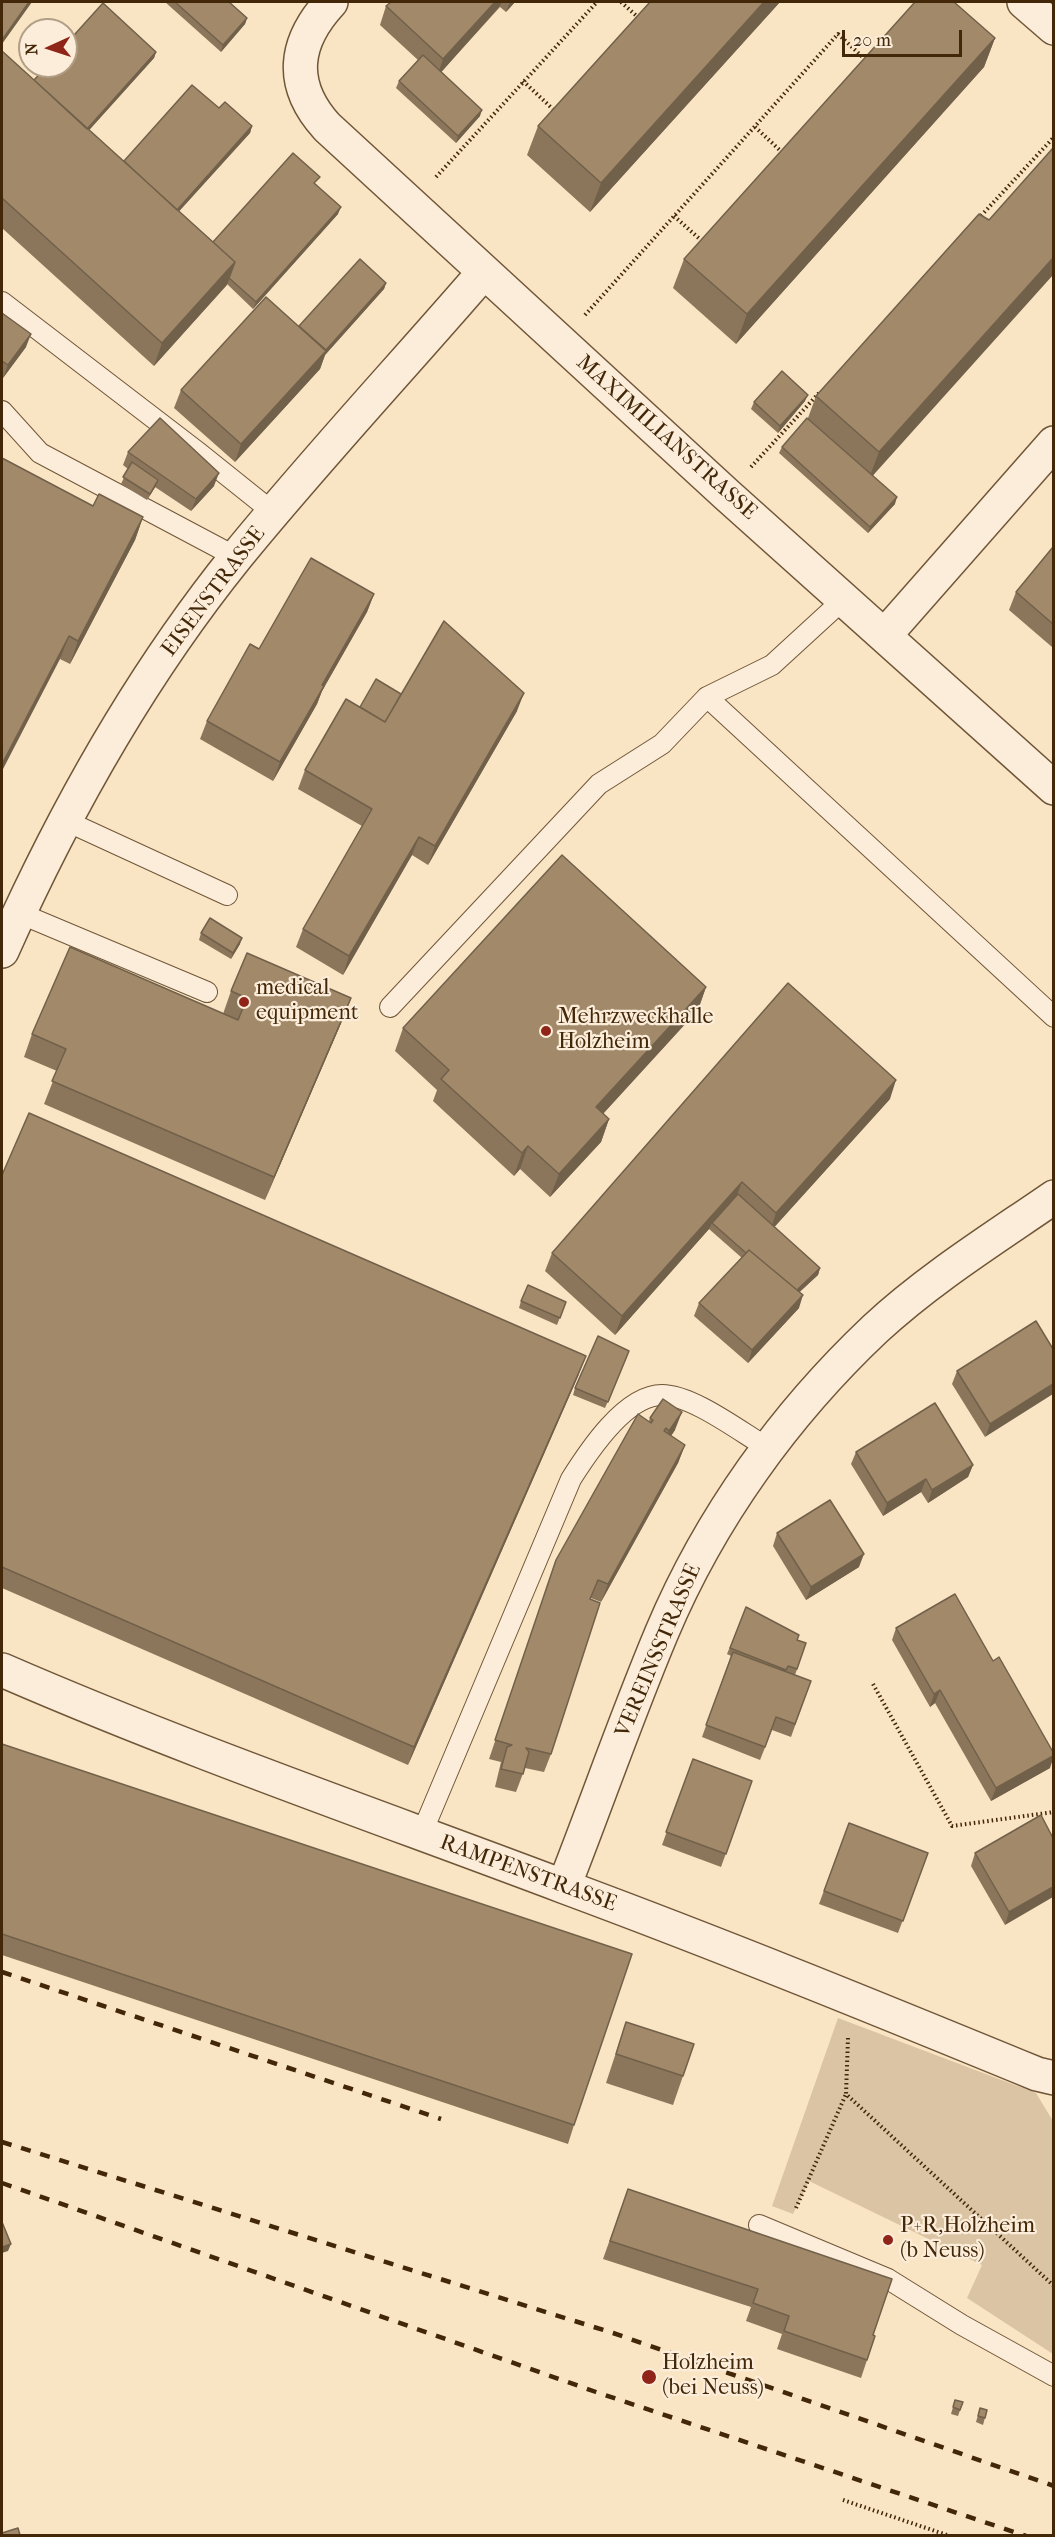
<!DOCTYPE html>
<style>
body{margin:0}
#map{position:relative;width:1055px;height:2537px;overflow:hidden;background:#f9e4c4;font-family:"IM FELL French Canon",serif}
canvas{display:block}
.frame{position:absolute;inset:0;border:3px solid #432709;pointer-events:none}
.north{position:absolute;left:18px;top:18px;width:60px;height:60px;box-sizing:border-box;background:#fbedd9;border:2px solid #b19e86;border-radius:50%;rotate:267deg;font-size:16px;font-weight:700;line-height:24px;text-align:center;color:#432709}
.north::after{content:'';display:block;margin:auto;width:21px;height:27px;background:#8f2418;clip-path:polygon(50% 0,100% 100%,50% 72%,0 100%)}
.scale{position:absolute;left:842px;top:30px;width:120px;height:27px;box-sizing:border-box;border:3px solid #432709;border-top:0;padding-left:8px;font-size:18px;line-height:21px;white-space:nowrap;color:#432709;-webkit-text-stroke:4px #fbedd9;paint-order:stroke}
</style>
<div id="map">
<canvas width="1055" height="2537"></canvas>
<div class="frame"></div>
<div class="north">N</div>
<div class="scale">20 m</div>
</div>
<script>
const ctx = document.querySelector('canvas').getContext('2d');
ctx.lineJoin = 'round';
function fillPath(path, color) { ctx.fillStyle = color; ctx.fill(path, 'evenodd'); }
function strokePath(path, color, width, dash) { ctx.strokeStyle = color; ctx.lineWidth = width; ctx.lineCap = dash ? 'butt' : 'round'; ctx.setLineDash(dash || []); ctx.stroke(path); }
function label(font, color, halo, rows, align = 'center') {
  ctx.font = font + ' "IM FELL French Canon",serif'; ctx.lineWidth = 4.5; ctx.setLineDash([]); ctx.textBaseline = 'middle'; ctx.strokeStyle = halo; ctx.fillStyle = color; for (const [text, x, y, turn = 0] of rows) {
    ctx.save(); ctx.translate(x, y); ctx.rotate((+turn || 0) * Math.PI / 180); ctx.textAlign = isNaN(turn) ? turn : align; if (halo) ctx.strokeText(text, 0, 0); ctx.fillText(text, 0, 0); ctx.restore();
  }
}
const green = new Path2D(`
 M838 2018 1036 2093 1053 2121V2354L967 2298 982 2265 809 2181 793 2214 772 2206Z`);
const path = new Path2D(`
 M621 2 640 19
 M523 81 556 112
 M755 127 784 154
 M436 177 597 2
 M674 216 703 242
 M978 219 1054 137
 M585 315 838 34 868 62
 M751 467 819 393
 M873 1684 952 1826 1054 1812
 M848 2038 846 2094 1054 2286
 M796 2208 846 2094
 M843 2500 950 2536`);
const service = new Path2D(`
 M2 302 199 453 274 513
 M2 411 40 453 236 557
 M707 697 1054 1017
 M64 820 227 895
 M19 913 207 992
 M390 1007 599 784 662 744 707 697 772 665 844 599
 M421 1835 571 1479C588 1452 625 1395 662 1395 693 1395 742 1433 768 1448
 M759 2225 888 2279 962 2325 1054 2376`);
const minor = new Path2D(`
 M331 2C294 42 288 84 327 127L726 494 1054 788
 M1024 2 1054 28
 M885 635 1054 443
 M2 951C64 812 141 675 237 556 316 459 402 367 484 272
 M2 1670C186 1750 377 1816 565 1887 724 1946 881 2010 1037 2074L1054 2078
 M564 1886C597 1802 627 1715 662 1632 710 1518 785 1414 875 1329 929 1279 993 1239 1054 1197`);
const rail = new Path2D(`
 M2 1972 441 2119
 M2 2142 613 2333 1054 2486
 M2 2183 596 2392 1026 2536`);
const wall = new Path2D(`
 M165 2H229L247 18 245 24 221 52Z
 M391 2H515L506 12 500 7 441 72 480 116 456 143 396 88 399 81 418 60 380 25 386 6Z
 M650 2H780L590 212 527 155 538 126Z
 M995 38 984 67 736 344 673 288 684 259Z
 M2 51 34 80 156 52 154 58 89 130 124 161 219 108 252 126 250 133 179 211 213 242 317 184 316 185 338 214 253 309 227 284 154 366 2 228Z
 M979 214 873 476 895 504 868 533 779 453 782 447 808 418 816 396Z
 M386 283 384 289 325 355 320 369 235 462 174 408 181 390Z
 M2 313 26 347 3 378 2 377Z
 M805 401 778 433 751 409 754 402Z
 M128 452 214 486 191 511 155 487 147 500 121 484 128 469 123 465Z
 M93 506 143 517 135 540 70 664 60 659Z
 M1053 547V645L1052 647 1009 610 1016 592Z
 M374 594 367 612 322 691 317 704 273 781 200 739 207 721 259 649Z
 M401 694 517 711 428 865 412 855 343 975 296 947 303 929 362 826 298 789 305 770 360 707Z
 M201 933 240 944 231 959 199 940Z
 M706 987 698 1010 603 1114 609 1119 601 1142 550 1197 520 1169 514 1176 433 1101 437 1090 395 1051 403 1028Z
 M231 991 342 1021 265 1200 44 1104 57 1071 24 1057 32 1034 223 1014Z
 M890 1099 774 1227 820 1268 818 1275 799 1292V1308L748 1363 694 1316 699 1303 742 1258 709 1229 615 1335 545 1271 552 1253Z
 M2 1175 579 1374 408 1765 2 1588Z
 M521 1301 566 1302 557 1325 519 1308Z
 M1036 1321 985 1437 952 1384 957 1371Z
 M627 1357 605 1408 573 1395 575 1388Z
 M650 1418 675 1430 671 1436 685 1445 678 1463 601 1602 591 1598 551 1754 544 1772 525 1768 516 1792 495 1787 501 1762 489 1759 550 1579 649 1421Z
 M856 1452 973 1465 968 1477 928 1503 921 1492 883 1516 851 1464Z
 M777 1533 859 1567 806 1600 773 1546Z
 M746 1607 797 1640 806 1643 795 1675 811 1681 791 1737 772 1730 760 1760 702 1737 731 1656 727 1654Z
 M896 1628 1050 1768 991 1801 935 1703 930 1707 892 1640Z
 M2 1744 574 2125 568 2144 2 1955Z
 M693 1759 752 1781 721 1867 662 1845Z
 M849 1823 928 1853 898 1933 819 1904Z
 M1053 1838 1005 1925 971 1866 975 1853Z
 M626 2022 683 2076 673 2105 606 2083Z
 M628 2189 875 2336 861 2378 777 2349 782 2334 746 2321 751 2307 603 2259Z
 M955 2400 963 2402 958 2416 951 2414Z
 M980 2408 987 2410 983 2425 976 2422Z`);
const shadedWall = new Path2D(`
 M29 2H32L2 44V40Z
 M495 2H502L499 7 437 77 443 59Z
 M510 2H515L506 12Z
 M764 2H780L590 212 601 183Z
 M247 18 245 24 221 52 223 45Z
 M995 38 984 67 736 344 747 314Z
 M156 52 154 58 74 147 77 140Z
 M482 110 480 116 456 143 458 136Z
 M252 126 250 133 164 228 166 221Z
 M341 207 338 214 253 309 256 302Z
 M1053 258V275L868 481 879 452Z
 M235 262 227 285 154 366 162 343Z
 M386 283 384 289 325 355 320 369 235 462 241 444Z
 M31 334 26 347 3 378 8 365Z
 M808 395 805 401 778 433 780 426Z
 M219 473 214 486 191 511 196 499Z
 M158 480 156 486 147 500 150 494Z
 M897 497 895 504 868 533 870 527Z
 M143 517 135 540 70 664 78 641Z
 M374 594 367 612 322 691 317 704 273 781 280 762 322 685Z
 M69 636 60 659 2 771V764Z
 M524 693 517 711 428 865 435 846Z
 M419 837 412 855 343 975 349 956Z
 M242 938 240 944 231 959 233 953Z
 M706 987 698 1010 588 1130 596 1107Z
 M351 998 342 1021 265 1200 274 1177Z
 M896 1080 890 1099 770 1232 776 1213Z
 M609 1119 601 1142 550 1197 559 1174Z
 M528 1146 520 1169 514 1176 522 1153Z
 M742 1182 735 1200 712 1223 709 1229 615 1335 622 1316Z
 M820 1268 818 1275 790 1301 793 1294Z
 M803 1295 799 1308 748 1363 752 1350Z
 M586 1356 579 1374 408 1765 414 1747Z
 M1053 1384V1394L985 1437 990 1424Z
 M682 1412 675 1430 662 1449 669 1431Z
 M685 1445 678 1463 601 1602 608 1584Z
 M973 1465 968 1477 928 1503 932 1490Z
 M926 1479 921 1492 883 1516 887 1503Z
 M864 1554 859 1567 806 1600 811 1587Z
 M940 1690 935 1703 930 1707 934 1694Z
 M1053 1756V1759L1050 1768 991 1801 996 1788Z
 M1053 1887V1897L1005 1925 1009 1912Z
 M11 2244 8 2251 2 2253V2247Z`);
const building = new Path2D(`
 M2 2H29L2 40Z
 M175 2H229L247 18 223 45Z
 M391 2H495L443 59 386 6Z
 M650 2H764L601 183 538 126Z
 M915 2H954L995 38 747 314 684 259Z
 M103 3 156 52 87 129 34 80 47 66H66V44Z
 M2 51 235 262 162 343 2 198Z
 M423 55 482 110 458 136 399 81Z
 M192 85 219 108 225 102 252 126 177 210 124 161Z
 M1053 148V258L879 452 816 396 979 214 989 220Z
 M293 153 320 177 314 183 341 207 256 302 229 278 235 262 213 242Z
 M360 259 386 283 326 350 299 326Z
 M266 297 326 351 241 444 181 390Z
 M2 313 31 334 8 365 2 361Z
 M782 371 808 395 780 426 754 402Z
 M160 418 219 473 196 499 128 452Z
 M807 418 897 497 870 527 782 447Z
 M2 458 93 506 99 494 143 517 78 641 69 636 2 764Z
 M132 462 158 480 150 494 123 477Z
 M1053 547V624L1016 592Z
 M311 558 374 594 322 685 324 686 280 762 207 721 250 644 259 649Z
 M444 621 524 693 435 846 419 837 349 956 303 929 372 809 305 770 346 699 385 722Z
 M376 679 401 694 385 722 360 707Z
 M562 855 706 987 596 1107 609 1119 559 1174 528 1146 522 1153 441 1079 449 1070 403 1028Z
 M210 918 242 938 233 953 201 933Z
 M70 947 238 1020 247 998 231 991 247 953 351 998 274 1177 52 1081 66 1049 32 1034Z
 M788 983 896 1080 776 1213 742 1182 622 1316 552 1253Z
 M29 1113 586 1356 414 1747 2 1567V1175Z
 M738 1194 820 1268 797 1290 749 1250 746 1253 712 1223Z
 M749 1250 803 1295 752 1350 699 1303Z
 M528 1285 566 1302 560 1318 521 1301Z
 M1036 1321 1053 1349V1384L990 1424 957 1371Z
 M598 1336 629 1351 608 1402 575 1388Z
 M663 1399 682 1412 669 1431 666 1428 664 1431 685 1445 608 1584 598 1580 590 1599 600 1603 551 1754 526 1748 529 1752 523 1774 501 1769 507 1747 512 1745 495 1740 556 1560 638 1414 651 1423 653 1420 650 1418Z
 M935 1403 973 1465 932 1490 926 1479 887 1503 856 1452Z
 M830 1500 864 1554 811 1587 777 1533Z
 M955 1594 993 1661 999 1657 1053 1752V1756L996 1788 940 1690 934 1694 896 1628Z
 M746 1607 799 1635 797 1640 806 1643 797 1669 788 1666 786 1670 730 1648Z
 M733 1652 811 1681 795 1724 776 1717 765 1747 706 1725Z
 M2 1744 632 1954 574 2125 2 1934Z
 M693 1759 752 1781 726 1854 666 1832Z
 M1041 1815 1053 1838V1887L1009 1912 975 1853Z
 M849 1823 928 1853 903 1921 824 1891Z
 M626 2022 694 2044 683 2076 616 2054Z
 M628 2189 892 2279 873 2335 875 2336 867 2360 784 2331 789 2316 753 2303 758 2289 610 2241Z
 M2 2222 11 2244 2 2247Z
 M955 2400 963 2402 960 2410 953 2407Z
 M980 2408 987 2410 985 2418 978 2416Z
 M18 2528 20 2535H2V2533Z`);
const markers = [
 [244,1002,6,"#8f2418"],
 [546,1031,6,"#8f2418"],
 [888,2240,6,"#8f2418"],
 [649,2377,8,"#8f2418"]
];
const streetNames = [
 ["MAXIMILIANSTRASSE",666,438,42],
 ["EISENSTRASSE",214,592,-53],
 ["VEREINSSTRASSE",659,1651,-67],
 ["RAMPENSTRASSE",528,1874,20]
];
const poiNames = [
 ["medical",256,989],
 ["equipment",256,1014],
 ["Mehrzweckhalle",558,1018],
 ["Holzheim",558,1043],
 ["P+R,Holzheim",900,2227],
 ["(b Neuss)",900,2252],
 ["Holzheim",662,2364],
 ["(bei Neuss)",662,2389]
];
fillPath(green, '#dac4a4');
strokePath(service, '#705638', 22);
strokePath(minor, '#705638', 36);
strokePath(path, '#432709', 4, [1.5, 3]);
strokePath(service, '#fbedd9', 20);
strokePath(minor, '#fbedd9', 33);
strokePath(rail, '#432709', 4.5, [10, 10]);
fillPath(wall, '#8b765b');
fillPath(shadedWall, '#71604a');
fillPath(building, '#a2896a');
strokePath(building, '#71604a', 1.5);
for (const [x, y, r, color] of markers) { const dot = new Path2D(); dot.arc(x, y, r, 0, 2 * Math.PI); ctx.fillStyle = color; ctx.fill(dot); strokePath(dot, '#fbedd9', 2); }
label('22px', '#432709', '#fbedd9', streetNames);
label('22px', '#432709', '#fbedd9', poiNames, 'left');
</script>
